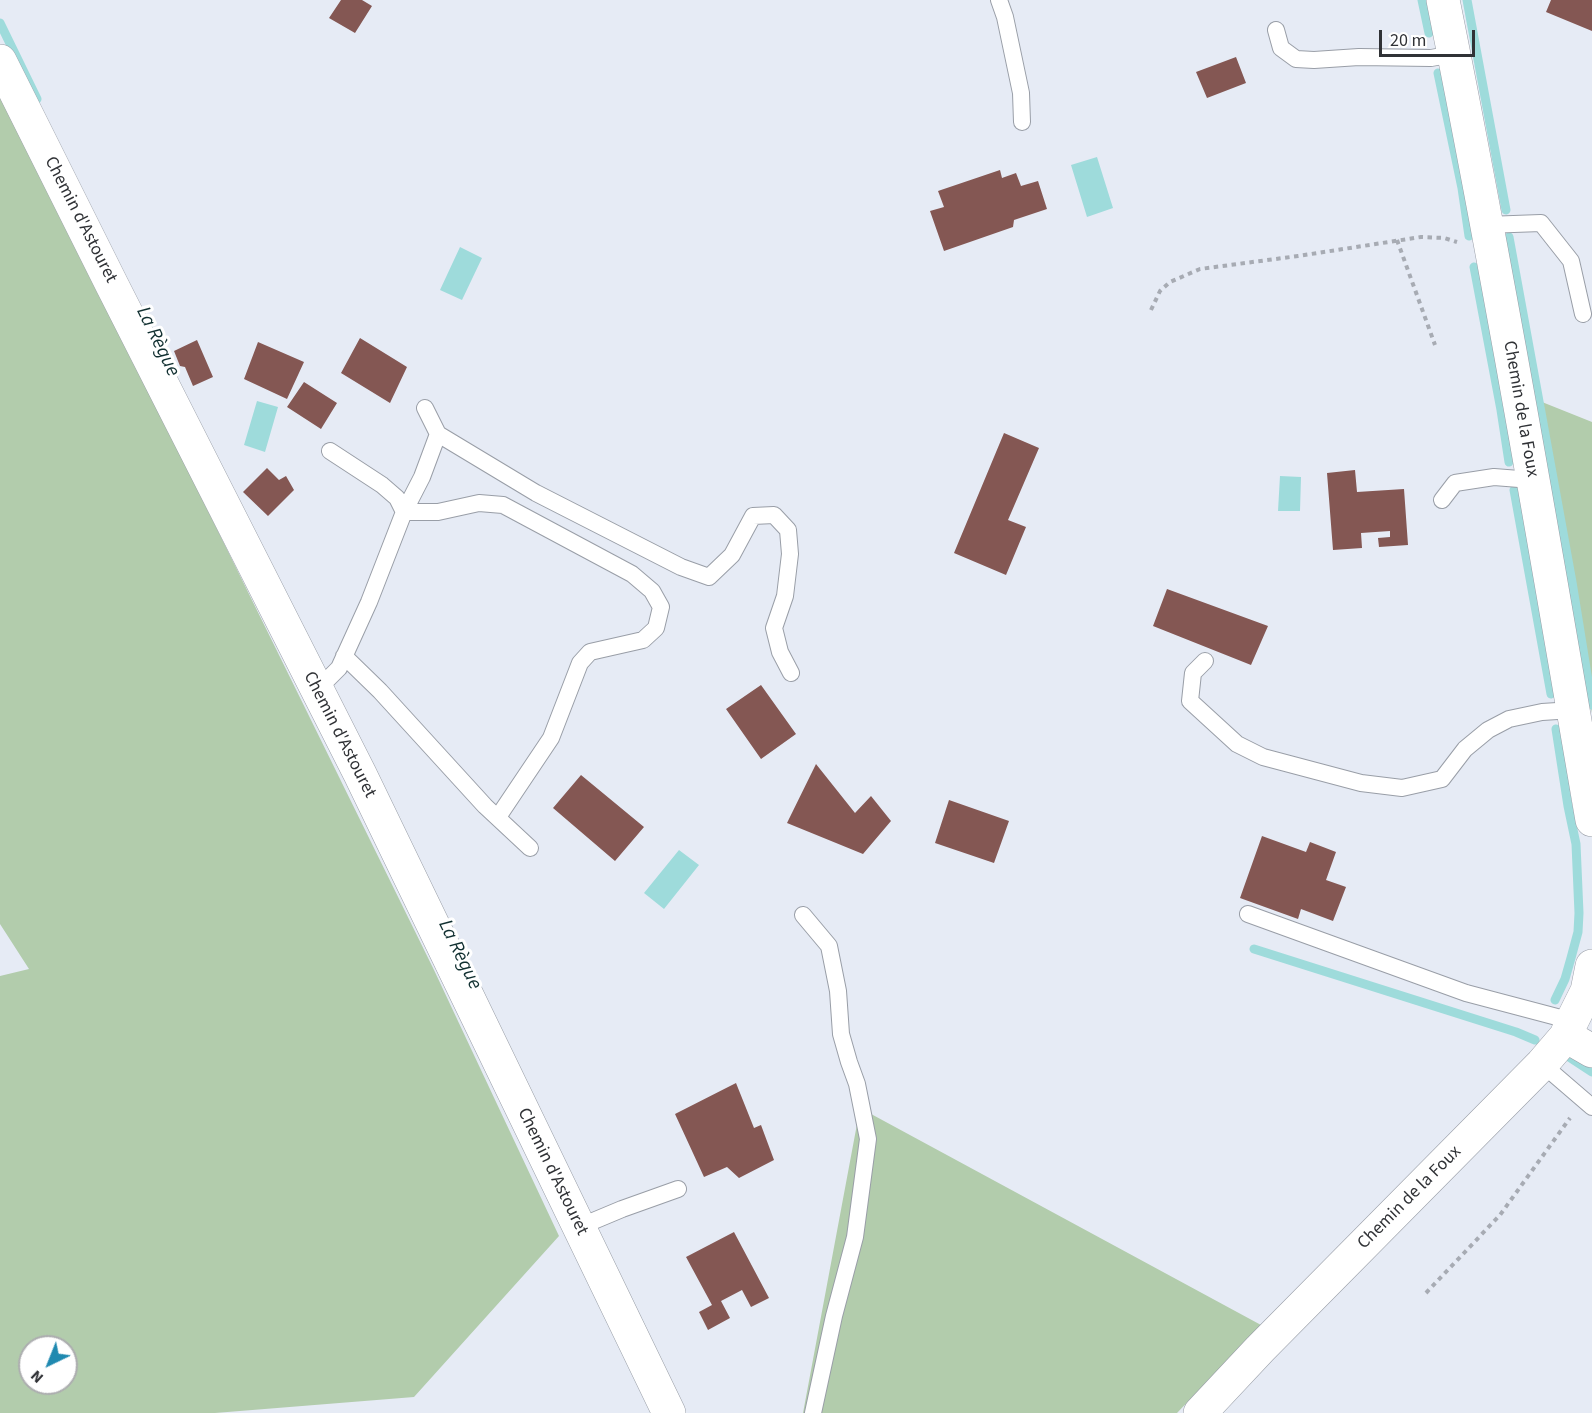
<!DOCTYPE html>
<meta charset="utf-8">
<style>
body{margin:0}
#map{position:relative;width:1592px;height:1413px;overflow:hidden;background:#e6ebf5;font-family:"Source Sans 3",sans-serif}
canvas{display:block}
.north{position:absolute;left:18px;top:1335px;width:60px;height:60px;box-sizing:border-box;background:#fff;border:2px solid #acadaf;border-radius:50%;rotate:223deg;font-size:16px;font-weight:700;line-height:24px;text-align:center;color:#303236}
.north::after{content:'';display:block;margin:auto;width:21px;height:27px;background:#1f89b0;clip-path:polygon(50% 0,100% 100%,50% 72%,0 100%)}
.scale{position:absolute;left:1379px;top:30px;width:96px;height:27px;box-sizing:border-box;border:3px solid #303236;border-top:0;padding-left:8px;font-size:18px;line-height:21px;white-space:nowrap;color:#303236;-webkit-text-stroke:4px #fff;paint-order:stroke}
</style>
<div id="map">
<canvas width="1592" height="1413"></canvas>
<div class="north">N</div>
<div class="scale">20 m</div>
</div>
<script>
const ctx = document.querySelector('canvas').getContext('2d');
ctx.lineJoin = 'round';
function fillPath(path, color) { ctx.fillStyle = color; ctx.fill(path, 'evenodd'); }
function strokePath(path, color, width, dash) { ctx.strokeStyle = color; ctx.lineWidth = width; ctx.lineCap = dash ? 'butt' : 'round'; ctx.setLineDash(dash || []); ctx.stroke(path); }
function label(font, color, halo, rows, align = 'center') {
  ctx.font = font + ' "Source Sans 3",sans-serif'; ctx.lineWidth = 6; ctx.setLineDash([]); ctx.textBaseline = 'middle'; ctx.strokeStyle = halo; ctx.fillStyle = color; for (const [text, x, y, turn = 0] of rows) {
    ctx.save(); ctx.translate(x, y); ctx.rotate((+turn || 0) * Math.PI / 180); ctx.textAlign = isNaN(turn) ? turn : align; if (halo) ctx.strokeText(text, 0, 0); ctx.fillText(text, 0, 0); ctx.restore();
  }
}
const green = new Path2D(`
 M0 88 434 970 559 1236 414 1397 215 1413H0V976L29 969 0 924ZM30 1347H66V1383H30Z
 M1542 402 1592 422V713L1537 404Z
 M860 1108 1261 1325 1177 1413H803Z`);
const water = new Path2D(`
 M1097 157 1113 208 1087 217 1071 165Z
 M460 247 482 258 462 300 440 290Z
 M257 401 278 407 265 452 244 445Z
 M1280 476 1301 477 1300 511H1278Z
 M679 850 699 865 664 909 644 893Z`);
const stream = new Path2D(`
 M1422 0 1429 33
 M1467 0 1506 210
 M0 23 37 99
 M1438 73 1462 188 1469 236
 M1509 237 1572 582 1592 705
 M1474 267 1501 410 1509 462
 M1514 490 1551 694
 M1254 949 1516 1032 1535 1040
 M1555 1000 1565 979 1571 958 1578 932 1579 913 1576 844 1568 806 1556 729
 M1566 1055 1592 1072`);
const building = new Path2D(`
 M341 0H362L372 6 355 33 329 18Z
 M1551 0H1592V31L1546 12Z
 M1236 57 1246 83 1207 98 1196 72Z
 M1000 170 1002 178 1016 173 1021 186 1038 181 1047 209 1014 220 1013 227 944 251 930 211 944 207 938 191Z
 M360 338 407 367 390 403 341 373Z
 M197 340 213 377 193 386 185 367 180 366 174 351Z
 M258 342 304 362 287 399 244 379Z
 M304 382 337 403 321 429 287 407Z
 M1004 433 1039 448 1008 520 1026 527 1006 575 954 553Z
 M267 468 279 480 286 476 294 490 268 516 243 492Z
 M1355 470 1357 492 1404 489 1408 545 1379 547 1378 538 1390 537V531L1361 533 1362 548 1333 550 1327 473Z
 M1167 589 1268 626 1251 665 1153 626Z
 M761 685 796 734 761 759 726 709Z
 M816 764 855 813 871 796 891 821 863 854 787 823Z
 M581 775 644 827 615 861 553 808Z
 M949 800 1009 821 994 863 935 843Z
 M1262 836 1306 852 1310 842 1336 852 1326 880 1346 887 1333 921 1301 909 1298 919 1240 898Z
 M736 1083 754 1128 761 1125 774 1160 739 1178 727 1167 704 1177 675 1114Z
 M734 1232 769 1298 751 1307 742 1290 721 1301 730 1318 708 1330 699 1312 712 1305 686 1257Z`);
const path = new Path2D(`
 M1397 240 1435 345
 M1151 310 1160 291 1170 282 1200 269 1298 256 1421 237 1444 238 1457 242
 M1426 1293 1500 1215 1570 1118`);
const service = new Path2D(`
 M999 0 1005 17 1021 93 1022 122
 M1276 30 1281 48 1296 59 1314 60 1359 57 1431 58 1454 54
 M1486 225 1541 223 1571 261 1583 314
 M425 408 438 434 422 477 404 512H438L479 503 503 505 632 574 652 591 661 607 656 628 643 640 590 652 580 663 551 738 498 817
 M438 434 536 493 681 567 709 577 732 555 753 516 774 515 788 530 790 554 785 596 774 628 780 652 791 673
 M1442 500 1455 483 1494 477 1532 480
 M344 656 380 691 485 806 530 848
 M1205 661 1193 673 1190 701 1237 744 1263 757 1361 783 1402 788 1442 779 1465 749 1488 730 1509 719 1542 712 1573 710
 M317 690 339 668 369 602 404 512 397 498 382 485 330 451
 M1248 914 1466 993 1572 1021
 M803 915 829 946 838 991 841 1034 849 1062 857 1084 868 1139 855 1237 834 1316 813 1413
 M1542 1064 1592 1107
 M579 1227 622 1209 678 1189`);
const minor = new Path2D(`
 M1443 0C1498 272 1545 546 1592 820
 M0 61 112 285 360 774 669 1413
 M1566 1036 1592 1051
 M1200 1413 1260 1349 1542 1064 1566 1036 1572 1021 1587 991 1592 966`);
const streetNames = [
 ["Chemin d'Astouret",80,220,63],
 ["Chemin de la Foux",1520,409,80],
 ["Chemin d'Astouret",339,735,63],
 ["Chemin d'Astouret",552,1172,64],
 ["Chemin de la Foux",1410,1198,-45]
];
const waterNames = [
 ["La Règue",157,342,64],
 ["La Règue",459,955,64]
];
fillPath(green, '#b2ccac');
fillPath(water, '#9edbdb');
strokePath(stream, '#9edbdb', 9);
fillPath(building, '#845753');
strokePath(service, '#999ea7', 18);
strokePath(minor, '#999ea7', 34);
strokePath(path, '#a7abb3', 4, [4.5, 4.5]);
strokePath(service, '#fff', 16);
strokePath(minor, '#fff', 33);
label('18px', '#303236', '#fff', streetNames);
label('italic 20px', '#102f30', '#fff', waterNames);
</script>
